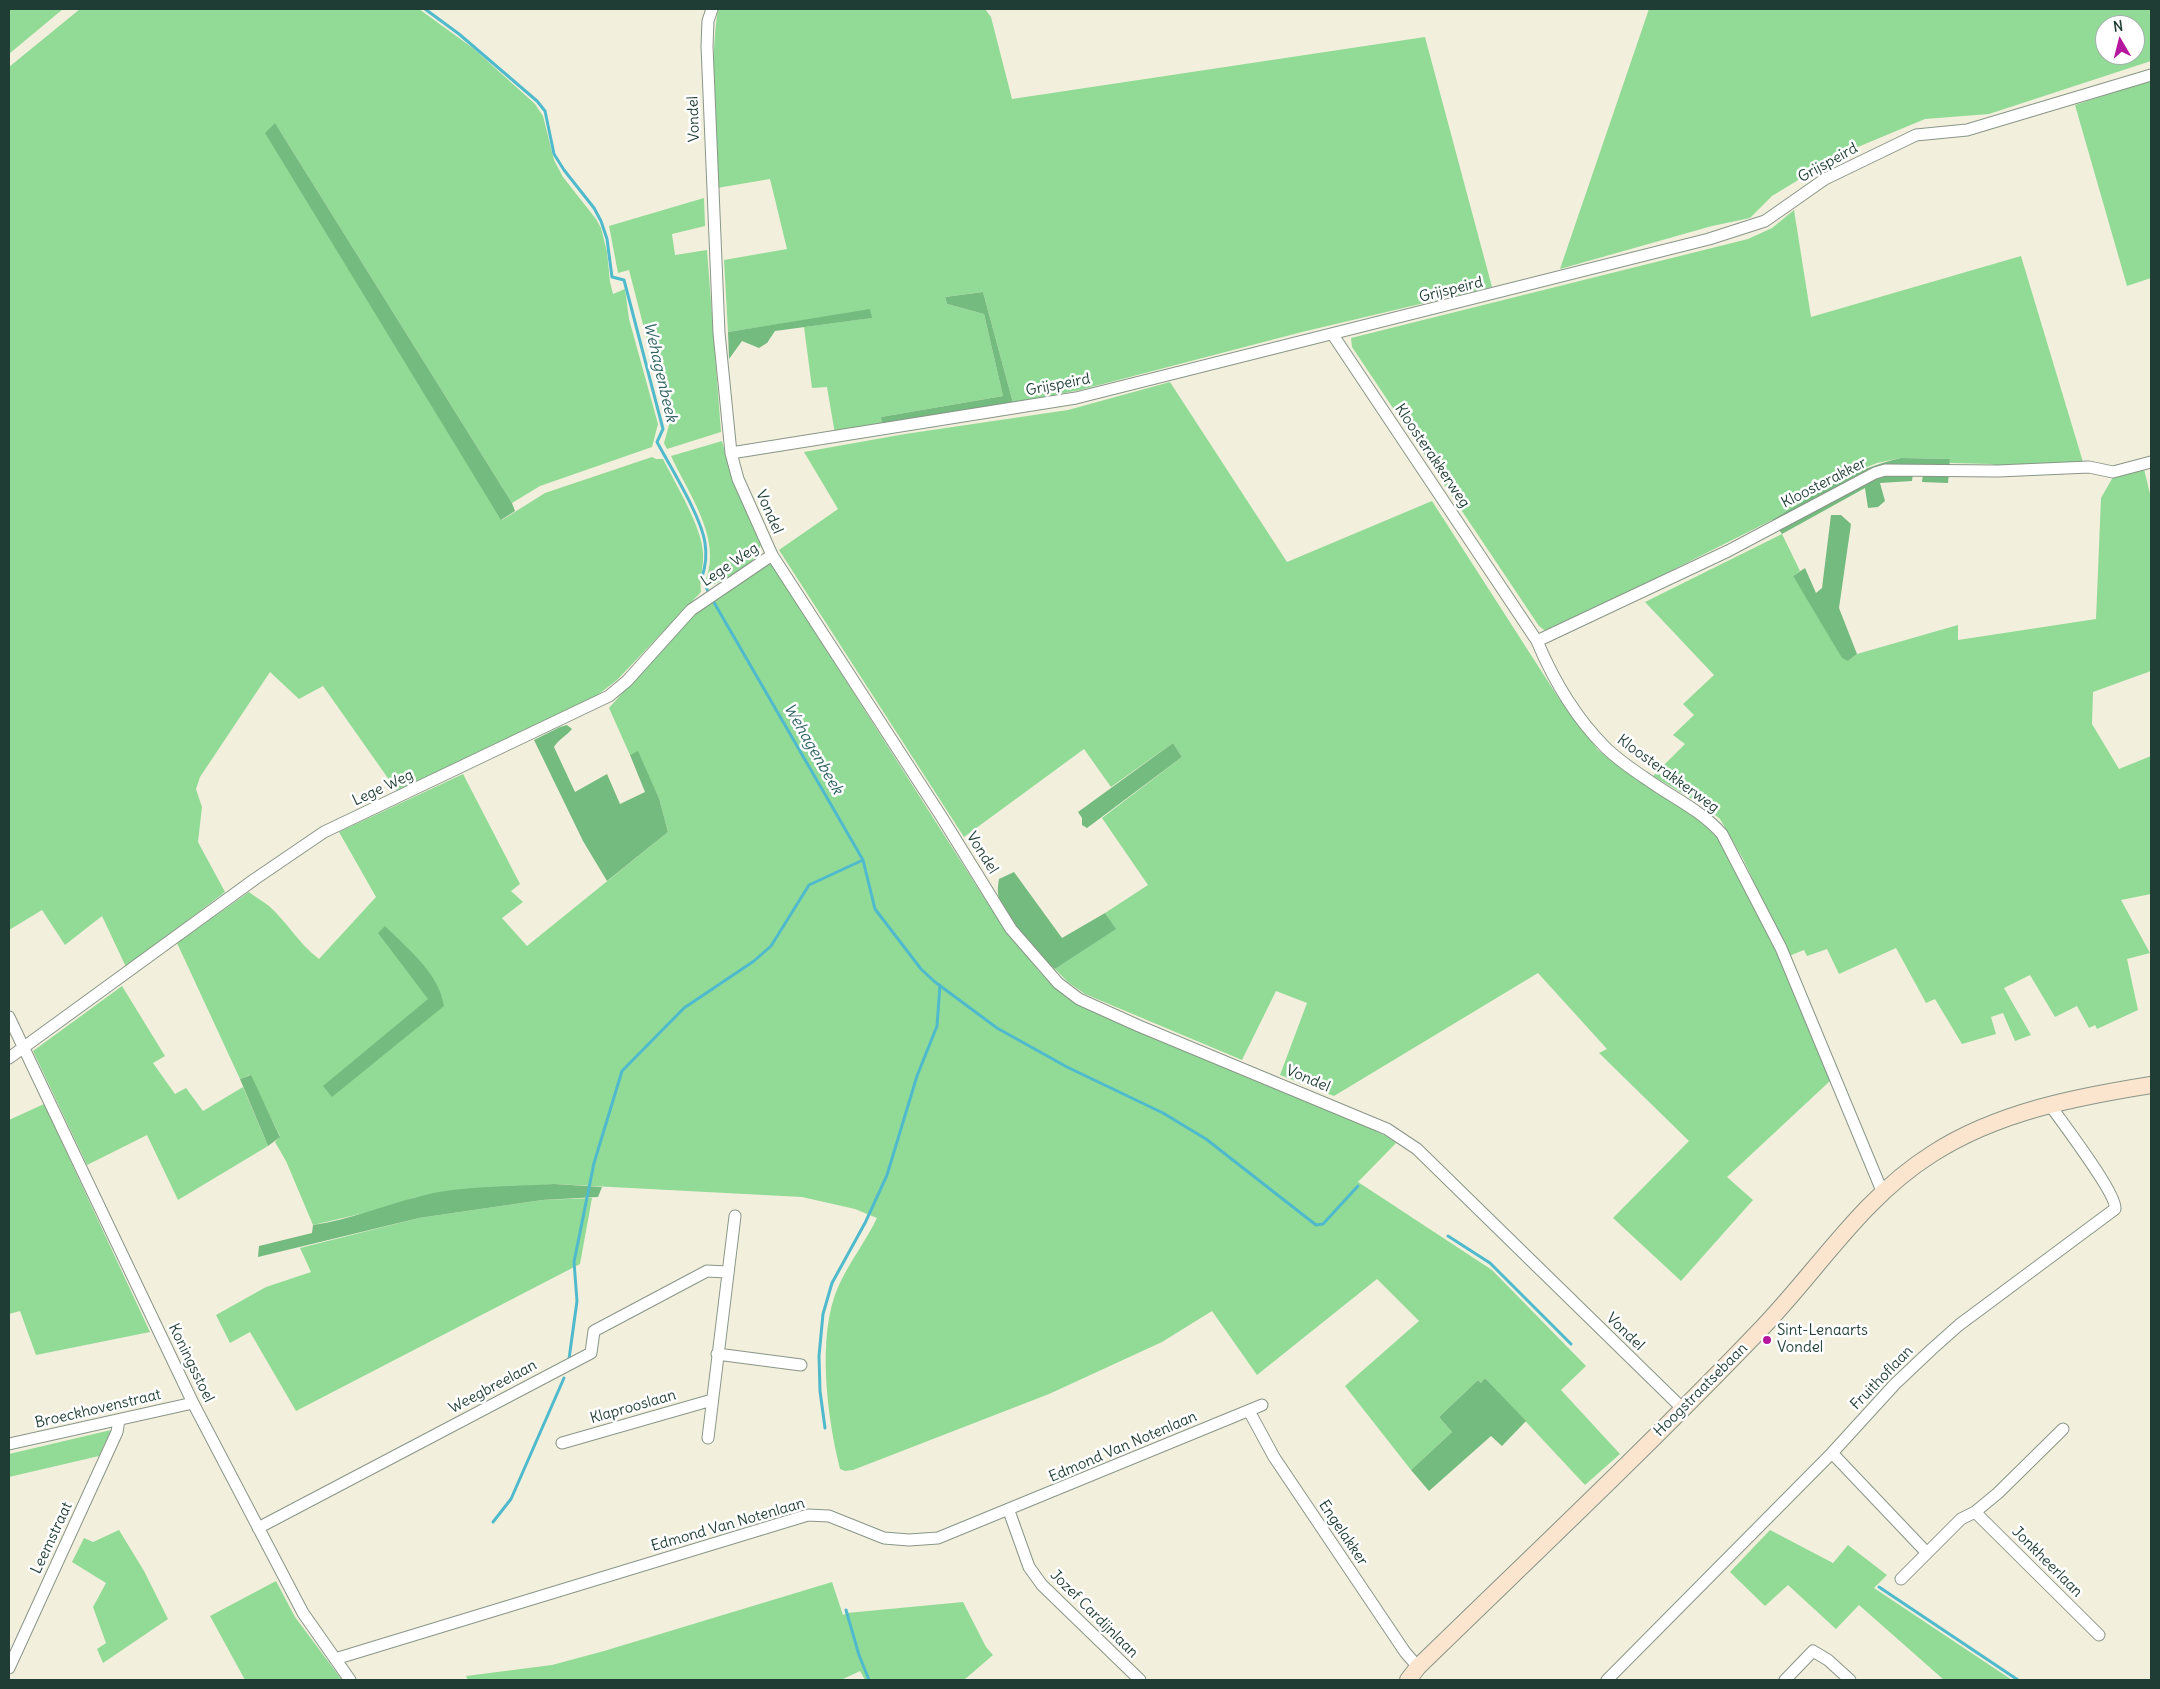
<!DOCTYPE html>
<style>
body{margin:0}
#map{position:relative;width:2160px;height:1689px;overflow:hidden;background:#f3efdd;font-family:Delius,sans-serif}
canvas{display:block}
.frame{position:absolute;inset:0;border:10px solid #1f3d34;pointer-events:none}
.north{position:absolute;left:2095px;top:15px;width:50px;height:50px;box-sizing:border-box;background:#fff;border:1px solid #a5b1ae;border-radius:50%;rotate:352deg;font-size:14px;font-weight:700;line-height:20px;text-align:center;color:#1f3d34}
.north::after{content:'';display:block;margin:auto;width:18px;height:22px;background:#b5179e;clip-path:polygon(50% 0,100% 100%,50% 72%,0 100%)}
</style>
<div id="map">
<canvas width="2160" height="1689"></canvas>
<div class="frame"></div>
<div class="north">N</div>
</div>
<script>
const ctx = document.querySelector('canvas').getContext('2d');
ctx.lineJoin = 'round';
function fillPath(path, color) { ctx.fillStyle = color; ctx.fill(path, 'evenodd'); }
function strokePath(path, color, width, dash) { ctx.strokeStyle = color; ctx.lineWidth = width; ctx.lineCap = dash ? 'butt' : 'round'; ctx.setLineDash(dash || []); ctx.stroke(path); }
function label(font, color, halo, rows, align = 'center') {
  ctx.font = font + ' Delius,sans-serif'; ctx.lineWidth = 5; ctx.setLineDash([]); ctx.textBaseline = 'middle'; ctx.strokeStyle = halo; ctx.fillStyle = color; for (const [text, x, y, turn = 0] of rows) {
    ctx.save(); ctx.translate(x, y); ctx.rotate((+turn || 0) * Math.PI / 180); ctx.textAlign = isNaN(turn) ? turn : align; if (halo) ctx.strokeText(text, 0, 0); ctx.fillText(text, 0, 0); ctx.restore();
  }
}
const green = new Path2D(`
 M9 9H63L9 54Z
 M80 9H419L474 49 535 104 543 116 554 160 563 177 596 219 601 228 607 252 610 282 613 294 625 289 629 319 658 424 652 447 540 486 512 503 275 123 502 520 545 493 652 457 656 459H663C675 483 702 527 703 553 704 567 699 578 701 592L617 680 595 697 397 791 323 686 299 699 270 672 200 777 196 789 202 807 198 842 225 892 126 967 102 916 65 945 42 910 9 930V67Z
 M718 9H985L991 17 1012 99 1425 37 1492 287 1302 332 1080 390 1013 403 983 292 945 297 947 304 984 314 1003 396 881 417 882 426 835 434 827 387 812 388 804 327 871 318 870 310 728 332 724 260 787 249 770 179 717 188C716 131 709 64 718 9Z
 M1649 9H2151V61L1989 114 1925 119 1841 154 1772 196 1750 218 1712 226 1560 269ZM2105 25H2135V55H2105Z
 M2151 80V278L2127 286 2075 105Z
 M704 198 705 226 672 234 675 255 707 250 721 432 667 449 664 443 669 425 629 270 618 273 609 226Z
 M1794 210 1811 317 2021 256 2083 462 2000 467 1991 464 1950 463V459L1901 458 1877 463 1845 476 1772 520 1553 630H1544L1539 626 1352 347 1351 338 1748 239 1772 228Z
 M1170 382 1287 562 1432 501 1558 697 1598 750 1629 774 1690 811 1713 830 1735 867 1789 978 1830 1081 1727 1177 1753 1200 1681 1281 1613 1218 1689 1141 1599 1053 1607 1049 1538 973 1334 1096 1280 1075 1307 1003 1276 991 1242 1060 1085 994 1068 982 1055 969 1115 929 1105 913 1148 885 1102 818 1182 757 1173 743 1111 787 1084 749 964 837 779 550 838 509 804 452 905 434 1068 410Z
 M722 441 729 468 761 544C757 566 728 579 709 586L706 579C722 538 688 493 671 456Z
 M2144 469 2151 498V671L2093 692 2092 724 2119 769 2151 756V894L2121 900 2150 953 2127 959 2138 1010 2097 1029 2095 1025 2089 1028 2077 1006 2055 1017 2030 975 2004 988 2031 1035 2015 1041 2003 1013 1991 1017 1996 1034 1962 1044 1935 999 1926 1003 1896 948 1839 974 1827 949 1807 956 1804 950 1789 956 1743 859 1720 819 1704 806 1653 776 1685 744 1673 735 1694 715 1683 704 1714 675 1645 602 1782 534 1800 571 1793 576 1848 661 1857 654 1958 625V640L2096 619 2101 498 2113 477Z
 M771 563 988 904 1038 970 1057 990 1086 1008 1355 1121 1386 1136 1396 1143 1358 1182 1492 1270 1586 1366 1561 1390 1620 1454 1585 1485 1485 1378 1481 1383 1478 1380 1439 1417 1452 1432 1411 1470 1345 1386 1419 1321 1377 1279 1257 1375 1212 1311 1162 1342 1049 1394 853 1470 845 1471 840 1469C827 1418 816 1334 839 1285 850 1261 866 1241 877 1218L855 1209 802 1197 554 1184 416 1197 377 1210 313 1225 286 1161 275 1142 280 1136 250 1075 240 1079 177 943 249 892C255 897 263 901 269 906 287 922 299 944 319 959L376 897 339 832 463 774 520 884 511 891 523 902 502 918 527 946 668 832 659 798 638 752 630 755 609 708 681 627 709 603 765 564Z
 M122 986 165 1056 153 1063 175 1094 186 1088 203 1111 243 1087 268 1146 178 1200 147 1135 87 1165 33 1051Z
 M44 1104 150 1332 36 1355 20 1311 9 1314V1120Z
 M592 1198 580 1264 296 1411 250 1332 230 1343 216 1315 266 1287 311 1272 300 1248 419 1218 542 1200Z
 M111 1430 99 1456 9 1477V1454Z
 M119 1530 144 1571 168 1619 103 1663 97 1649 106 1643 93 1607 106 1583 72 1562 84 1538 93 1542Z
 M1770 1530 1833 1563 1848 1545 1887 1575 1874 1588 2012 1680H1944L1859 1605 1836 1629 1788 1585 1765 1606 1730 1572Z
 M276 1581 295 1617 342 1680H245L210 1616Z
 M832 1582 843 1615 847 1613 963 1602 986 1647 993 1655 964 1680H865L860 1671 841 1680H468L466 1676 552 1665 604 1651Z`);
const forest = new Path2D(`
 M275 123 512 503 515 511 501 520 265 133Z
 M983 292 1013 403 882 426 881 417 1003 396 984 314 947 304 945 297Z
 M870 309 872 318 775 331 767 343 759 348 742 341 729 359 728 332Z
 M1901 458 1950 459 1948 483 1922 482 1923 474 1913 473 1912 481 1880 483 1885 501 1878 507 1868 508 1865 488 1782 534 1772 520C1814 495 1852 469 1901 458Z
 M1831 515H1841L1851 524 1839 608 1857 654 1848 661 1842 658 1793 576 1805 568 1816 593 1822 588Z
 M567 725 572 729C566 736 559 739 554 747L575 792 607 774 620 804 645 792 630 755 638 751 659 798 668 832 607 881 583 841 534 740 560 727Z
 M1173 743 1182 757 1087 828 1082 825V818L1078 812Z
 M1014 872 1062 938 1105 913 1116 929 1055 969C1038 956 1008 918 999 898 997 892 998 885 999 879Z
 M385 926C407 948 439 973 444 1006L332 1097 323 1086 428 999 378 933Z
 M251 1075 280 1137 268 1146 240 1079Z
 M554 1184 602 1187 598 1197 542 1200 419 1218 258 1257 259 1246 312 1233 313 1225C349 1220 382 1206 417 1197 461 1185 509 1187 554 1184Z
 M1485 1378 1526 1421 1502 1446 1491 1436 1429 1491 1411 1470 1452 1432 1439 1417 1478 1380 1481 1383Z`);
const stream = new Path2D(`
 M425 9 459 34 537 101 545 111 554 154 564 170 594 208 601 221 607 239 612 277 624 280 663 429 657 442C671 468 701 516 705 543 707 555 706 565 702 577L709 594
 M712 599 863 860 875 909 921 969 935 982 997 1028 1067 1067 1163 1113 1206 1139 1316 1225 1323 1224 1358 1186
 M1448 1236 1490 1263 1571 1344
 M569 1359 577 1301 574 1262 594 1163 622 1071 684 1008 754 961 771 946 809 885 863 860
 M825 1428 820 1391 819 1356 823 1314 832 1283 865 1223 887 1175 917 1076 937 1026 940 985
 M493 1522 511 1499 564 1378
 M1879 1587 2018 1680
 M846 1610 859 1655 869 1680`);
const minor = new Path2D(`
 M712 9 708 21 707 46 719 333 731 453 738 479 772 555 941 816 1011 929 1058 983 1079 999 1139 1026 1387 1129 1417 1149 1683 1409
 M1333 335 1537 641C1553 679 1576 718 1605 747 1618 760 1633 770 1648 780 1673 798 1701 810 1722 834L1781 948 1882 1191
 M731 453 1076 398 1709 239 1765 221 1825 179 1916 135 1967 130 2151 75
 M1537 641 1728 551 1875 473 1885 470 1998 471 2089 467 2113 472 2151 462
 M9 1017 193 1403 303 1613 350 1680
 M9 1058 255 879 324 832 609 696 627 681 691 610 772 555
 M717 1354 801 1365
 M1249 1411 1274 1457 1405 1652 1418 1667
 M708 1438 735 1216
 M562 1443 712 1400
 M9 1444 193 1403
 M1832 1453 1927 1553
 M1009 1511 1029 1567 1042 1585 1140 1680
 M1975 1512 2099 1635
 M258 1528 591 1353 594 1331 707 1271 727 1272
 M1901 1579 1961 1519 1975 1512 1998 1493 2063 1429
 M335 1659 808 1515 829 1516 884 1538 909 1540 938 1538 1262 1405
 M9 1668 117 1432 119 1420
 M1607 1680 1832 1453 1895 1384 1932 1349 1959 1325 2115 1209C2118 1195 2061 1121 2050 1105
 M1785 1680 1813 1651 1828 1660 1850 1680`);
const secondary = new Path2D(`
 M1408 1680 1418 1667C1533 1555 1650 1445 1761 1329 1818 1270 1862 1198 1932 1154 1997 1112 2076 1097 2151 1085`);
const markers = [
 [1767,1340,5,"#b5179e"]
];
const streetNames = [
 ["Vondel",694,119,-92],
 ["Grijspeird",1828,163,-29],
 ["Grijspeird",1451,290,-14],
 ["Grijspeird",1058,385,-11],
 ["Kloosterakkerweg",1432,456,56],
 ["Kloosterakker",1824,483,-27],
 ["Vondel",769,512,66],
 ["Lege Weg",730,565,-34],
 ["Kloosterakkerweg",1668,774,36],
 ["Lege Weg",383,788,-25],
 ["Vondel",982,853,58],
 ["Vondel",1308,1079,23],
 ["Vondel",1625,1332,44],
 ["Koningsstoel",191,1363,64],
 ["Fruithoflaan",1882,1378,-46],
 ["Weegbreelaan",493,1387,-28],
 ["Hoogstraatsebaan",1701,1390,-45],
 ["Klaprooslaan",633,1407,-16],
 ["Broeckhovenstraat",98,1409,-13],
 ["Edmond Van Notenlaan",1123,1447,-23],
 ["Edmond Van Notenlaan",728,1525,-16],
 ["Engelakker",1343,1533,56],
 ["Leemstraat",52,1538,-65],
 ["Jonkheerlaan",2047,1562,45],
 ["Jozef Cardijnlaan",1094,1614,45]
];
const poiNames = [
 ["Sint-Lenaarts",1777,1331],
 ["Vondel",1777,1348]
];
const waterNames = [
 ["Wehagenbeek",660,372,77],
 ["Wehagenbeek",813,749,60]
];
fillPath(green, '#91db96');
fillPath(forest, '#74bb7f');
strokePath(stream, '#50bacd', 3);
strokePath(minor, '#899688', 13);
strokePath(secondary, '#899688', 18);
strokePath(minor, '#fff', 11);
strokePath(secondary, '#fbe5cf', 16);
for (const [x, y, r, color] of markers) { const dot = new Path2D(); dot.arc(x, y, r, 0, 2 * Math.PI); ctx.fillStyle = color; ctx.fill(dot); strokePath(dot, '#fff', 2); }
label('15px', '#1f3d34', '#fff', streetNames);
label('15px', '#1f3d34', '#fff', poiNames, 'left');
label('italic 16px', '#2e6262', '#fff', waterNames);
</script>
